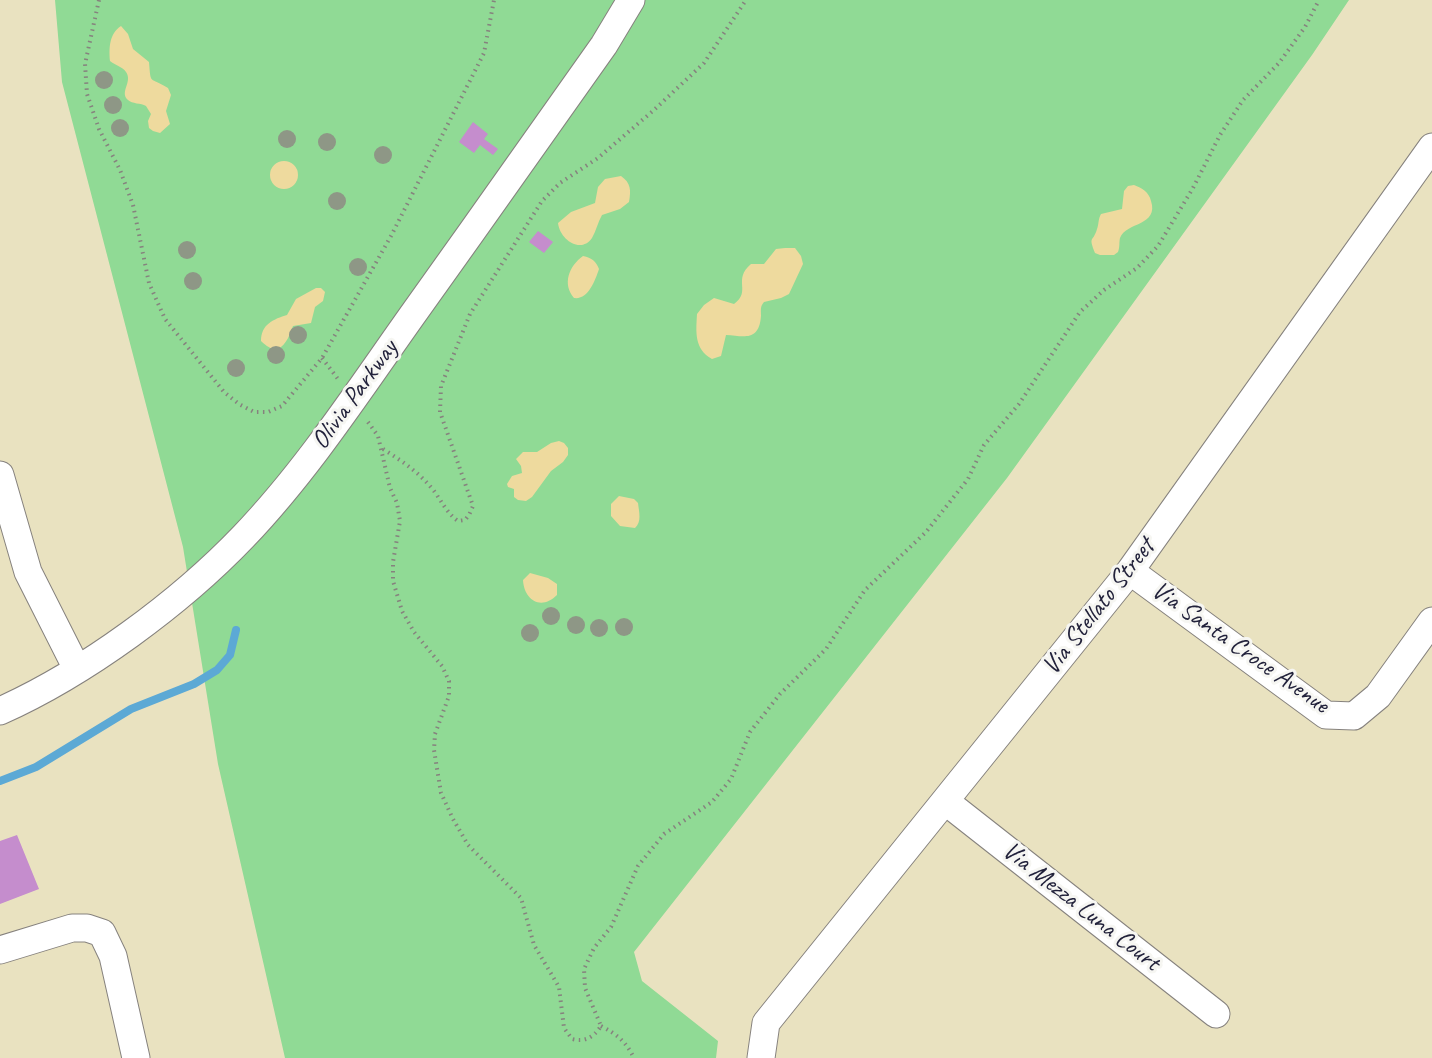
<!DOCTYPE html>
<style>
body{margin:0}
canvas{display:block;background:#e9e2c0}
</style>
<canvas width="1432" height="1058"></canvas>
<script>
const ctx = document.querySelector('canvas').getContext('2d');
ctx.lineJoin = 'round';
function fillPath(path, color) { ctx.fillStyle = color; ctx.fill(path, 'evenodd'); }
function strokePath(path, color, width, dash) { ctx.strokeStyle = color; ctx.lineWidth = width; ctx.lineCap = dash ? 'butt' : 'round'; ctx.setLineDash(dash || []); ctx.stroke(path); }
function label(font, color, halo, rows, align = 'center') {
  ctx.font = font + ' Caveat,sans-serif'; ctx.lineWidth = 6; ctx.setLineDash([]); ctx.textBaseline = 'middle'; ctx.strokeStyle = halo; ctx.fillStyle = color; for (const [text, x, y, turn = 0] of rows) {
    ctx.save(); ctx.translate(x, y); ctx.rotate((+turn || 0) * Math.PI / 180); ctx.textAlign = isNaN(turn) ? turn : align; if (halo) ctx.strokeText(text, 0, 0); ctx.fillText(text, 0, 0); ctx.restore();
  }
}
const green = new Path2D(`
 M55 0H1349L1312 55 1007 478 634 952 642 981 718 1041 716 1058H285L218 764 183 547 62 82Z`);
const sand = new Path2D(`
 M121 26 128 34 133 49 149 62C151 86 149 76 168 88L171 95 166 111 170 124 160 133 153 131 149 128 148 121 151 114 146 106C141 103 132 104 128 100 119 92 133 82 126 72 123 67 115 65 110 61 109 48 109 34 121 26Z
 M270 175a14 14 0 1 1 28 0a14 14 0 1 1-28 0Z
 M621 176C631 183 631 190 629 202L620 209 602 215C598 222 596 231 592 238 581 254 560 240 558 223L571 212 595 203 598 187 605 179Z
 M1134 185C1142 188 1149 192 1151 201 1159 226 1126 222 1120 238 1119 242 1120 247 1118 252L1114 255H1100L1095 253C1088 235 1093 243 1097 229 1099 224 1098 219 1101 214L1122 209 1124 191 1128 186Z
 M785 248H795L801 256 803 264 789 294 781 298 764 302C760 307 761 309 761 316 759 342 744 336 726 335L721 356 712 359C694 349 696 332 697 314L704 305 714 298 734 304C752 291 732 280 751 264H764L776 249Z
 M583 256C592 258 596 261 599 269 595 281 588 300 574 298 562 284 569 266 583 256Z
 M316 288H321L325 292 323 301 315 307 311 323 293 326C287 343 279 359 261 341 261 324 274 319 287 315L296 299Z
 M559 441 564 443 568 448V455L563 462 551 471 532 497 526 501 518 500 514 497V489L508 487 507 484 512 476 522 473 521 466 516 459 523 452H537L551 443Z
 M619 496 634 499 638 503C639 512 642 522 635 528L620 526 611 516V504Z
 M530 573 548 578 557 584V595C541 611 524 600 523 580Z`);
const stream = new Path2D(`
 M0 781 36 767 131 709 194 684 217 670 230 655 236 630`);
const building = new Path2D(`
 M473 122 488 134 484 139 498 149 493 155 480 145 474 153 459 142Z
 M538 231 553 242 544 253 529 242Z
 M17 835 39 889 0 904V841Z`);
const path = new Path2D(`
 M99 0 85 64 87 94 99 129 120 170 133 205 149 283 165 319 224 392 239 404 254 412H268L282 406 322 358 391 236 484 53 494 0
 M322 358 338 379
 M368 422 378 436 390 488 397 503 400 521 393 562V581L402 611 414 632 442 666 449 681V696L435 734 434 750 441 793 453 819 468 845 521 898 534 945 559 987 564 1028 572 1039C585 1042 593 1038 601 1026L585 988 584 969 594 948 611 927 638 866 664 834 712 802 731 779 750 732 780 694 826 649 865 590 926 532 968 479 984 445 1019 404 1080 312 1104 290 1137 268 1158 246 1193 188 1220 135 1243 100 1279 63 1305 27 1319 0
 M383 449C402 461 420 473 434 491 442 502 447 513 458 521L465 520 469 515 473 506 440 412 441 386 470 314 542 201 560 183 598 158 654 110 704 63 746 0
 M601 1026C617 1034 626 1042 634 1058`);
const minor = new Path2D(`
 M0 475 28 572 77 669
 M1130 571 1326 715 1354 716 1378 696 1432 621
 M0 711C85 673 180 603 244 536 309 468 361 387 416 310 479 222 541 134 604 45L631 0
 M945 801 1216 1014
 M0 950 72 928H87L102 933 113 956 136 1058
 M761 1058 766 1023 1130 571 1432 147`);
const trees = [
 [104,80],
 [113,105],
 [120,128],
 [287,139],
 [327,142],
 [383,155],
 [337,201],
 [187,250],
 [358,267],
 [193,281],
 [298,335],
 [276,355],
 [236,368],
 [551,616],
 [576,625],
 [624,627],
 [599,628],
 [530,633]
];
const streetNames = [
 ["Olivia Parkway",355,395,-54],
 ["Via Stellato Street",1099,607,-52],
 ["Via Santa Croce Avenue",1240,648,35],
 ["Via Mezza Luna Court",1081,907,38]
];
fillPath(green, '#90da95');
fillPath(sand, '#eeda9e');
strokePath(stream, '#5ca9d5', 8);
fillPath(building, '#c58dcd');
strokePath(minor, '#86827e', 29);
strokePath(path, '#86827e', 4, [1.5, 4.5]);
strokePath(minor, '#fff', 27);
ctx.fillStyle = '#8e9786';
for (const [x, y] of trees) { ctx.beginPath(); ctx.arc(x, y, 9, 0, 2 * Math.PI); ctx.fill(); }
label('26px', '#22223b', '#f6f6f2', streetNames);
</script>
